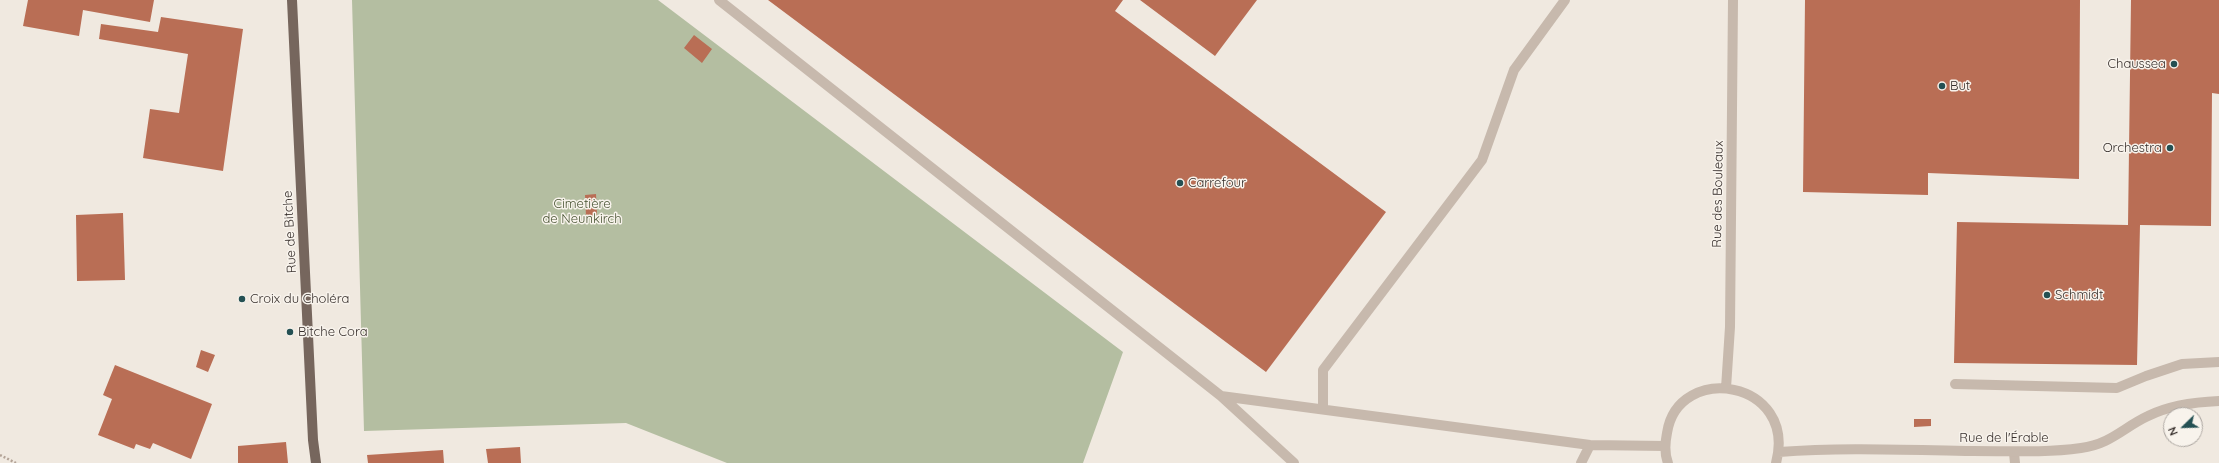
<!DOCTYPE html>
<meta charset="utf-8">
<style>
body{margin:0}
#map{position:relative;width:2219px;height:463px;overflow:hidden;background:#f0e9e0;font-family:Quicksand,sans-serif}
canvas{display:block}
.north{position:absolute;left:2163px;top:407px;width:40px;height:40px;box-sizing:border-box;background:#f8f3ec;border:1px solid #aaa49f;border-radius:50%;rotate:247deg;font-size:11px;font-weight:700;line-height:16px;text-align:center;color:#362e2b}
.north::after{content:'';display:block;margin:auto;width:14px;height:18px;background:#245053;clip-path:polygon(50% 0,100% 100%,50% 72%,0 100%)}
</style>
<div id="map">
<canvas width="2219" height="463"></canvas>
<div class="north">N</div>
</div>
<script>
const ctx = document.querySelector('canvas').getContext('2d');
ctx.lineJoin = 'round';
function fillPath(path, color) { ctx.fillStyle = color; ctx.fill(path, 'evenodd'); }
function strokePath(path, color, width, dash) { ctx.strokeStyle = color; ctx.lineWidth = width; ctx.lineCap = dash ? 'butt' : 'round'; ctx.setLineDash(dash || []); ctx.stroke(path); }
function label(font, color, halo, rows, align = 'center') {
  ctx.font = font + ' Quicksand,sans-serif'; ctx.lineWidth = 3; ctx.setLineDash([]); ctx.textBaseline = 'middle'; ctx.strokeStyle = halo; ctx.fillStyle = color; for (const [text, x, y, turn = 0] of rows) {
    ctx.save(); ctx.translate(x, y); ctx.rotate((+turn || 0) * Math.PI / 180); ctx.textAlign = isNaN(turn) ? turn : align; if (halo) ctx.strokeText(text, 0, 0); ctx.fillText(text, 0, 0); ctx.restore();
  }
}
const green = new Path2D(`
 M352 0H658L1123 352 1083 463H727L626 423 364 431Z`);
const building = new Path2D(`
 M28 0H154L150 22 83 10 79 36 23 26Z
 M768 0H1123L1115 11 1386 212 1266 372Z
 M1140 0H1257L1215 56Z
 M1805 0H2080L2079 179 1928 173V195L1803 192Z
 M2131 0H2219V94L2212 93 2211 226 2140 225 2137 365 1954 363 1957 222 2128 225Z
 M161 17 243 29 223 171 143 158 150 109 179 113 188 54 99 39 101 24 158 32Z
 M694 35 712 49 702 63 684 48Z
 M596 194 597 215 586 216 585 195Z
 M123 213 125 280 77 281 76 215Z
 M201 350 215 355 208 372 196 367Z
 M115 365 212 404 191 459 153 443 150 449 136 444 134 449 98 435 112 399 103 395Z
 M1914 419H1931V426L1914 427Z
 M286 442 288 463H238V446Z
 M520 447 521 463H488L486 449Z
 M443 450 444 463H368L367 455Z`);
const path = new Path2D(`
 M0 455 16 463`);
const service = new Path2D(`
 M719 0 1221 396 1294 463
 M1955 384 2117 388 2146 376 2182 364 2219 362
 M1221 396 1590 445 1665 446
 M1323 409V370L1482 160 1514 70 1565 0
 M2014 453 2015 463
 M1581 463 1590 445`);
const minor = new Path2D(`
 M1726 388 1730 327 1733 0
 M1779 452C1843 447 1908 450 1973 451 2009 451 2045 453 2081 448 2111 444 2124 427 2148 416 2170 405 2195 402 2219 401
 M1668 463C1664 453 1665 443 1667 433 1678 361 1798 380 1776 463`);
const primary = new Path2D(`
 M292 0 313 440 316 463`);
const markers = [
 [2174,64,4,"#245053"],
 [1942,86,4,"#245053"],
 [2170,148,4,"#245053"],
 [1180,183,4,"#245053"],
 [2047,295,4,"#245053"],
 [242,299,4,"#245053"],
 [290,332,4,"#245053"]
];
const poiNames = [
 ["Chaussea",2166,64,"right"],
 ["But",1950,86],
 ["Orchestra",2162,148,"right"],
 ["Carrefour",1188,183],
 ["Schmidt",2055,295],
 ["Croix du Choléra",250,299],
 ["Bitche Cora",298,332]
];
const streetNames = [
 ["Rue des Bouleaux",1718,194,-89],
 ["Rue de Bitche",290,232,-93],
 ["Rue de l'Érable",2004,438]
];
const parkNames = [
 ["Cimetière",582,204],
 ["de Neunkirch",582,219]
];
fillPath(green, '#b4bea1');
fillPath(building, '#b96e55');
strokePath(path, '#b3a397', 2.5, [2, 2]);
strokePath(service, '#c7b9ad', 10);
strokePath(minor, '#c7b9ad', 10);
strokePath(primary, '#76665d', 10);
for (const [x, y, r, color] of markers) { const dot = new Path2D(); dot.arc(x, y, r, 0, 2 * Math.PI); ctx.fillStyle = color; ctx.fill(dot); strokePath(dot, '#f8f3ec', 1.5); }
label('13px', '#362e2b', '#f8f3ec', poiNames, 'left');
label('13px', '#362e2b', '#f8f3ec', streetNames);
label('13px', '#465231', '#f8f3ec', parkNames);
</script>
